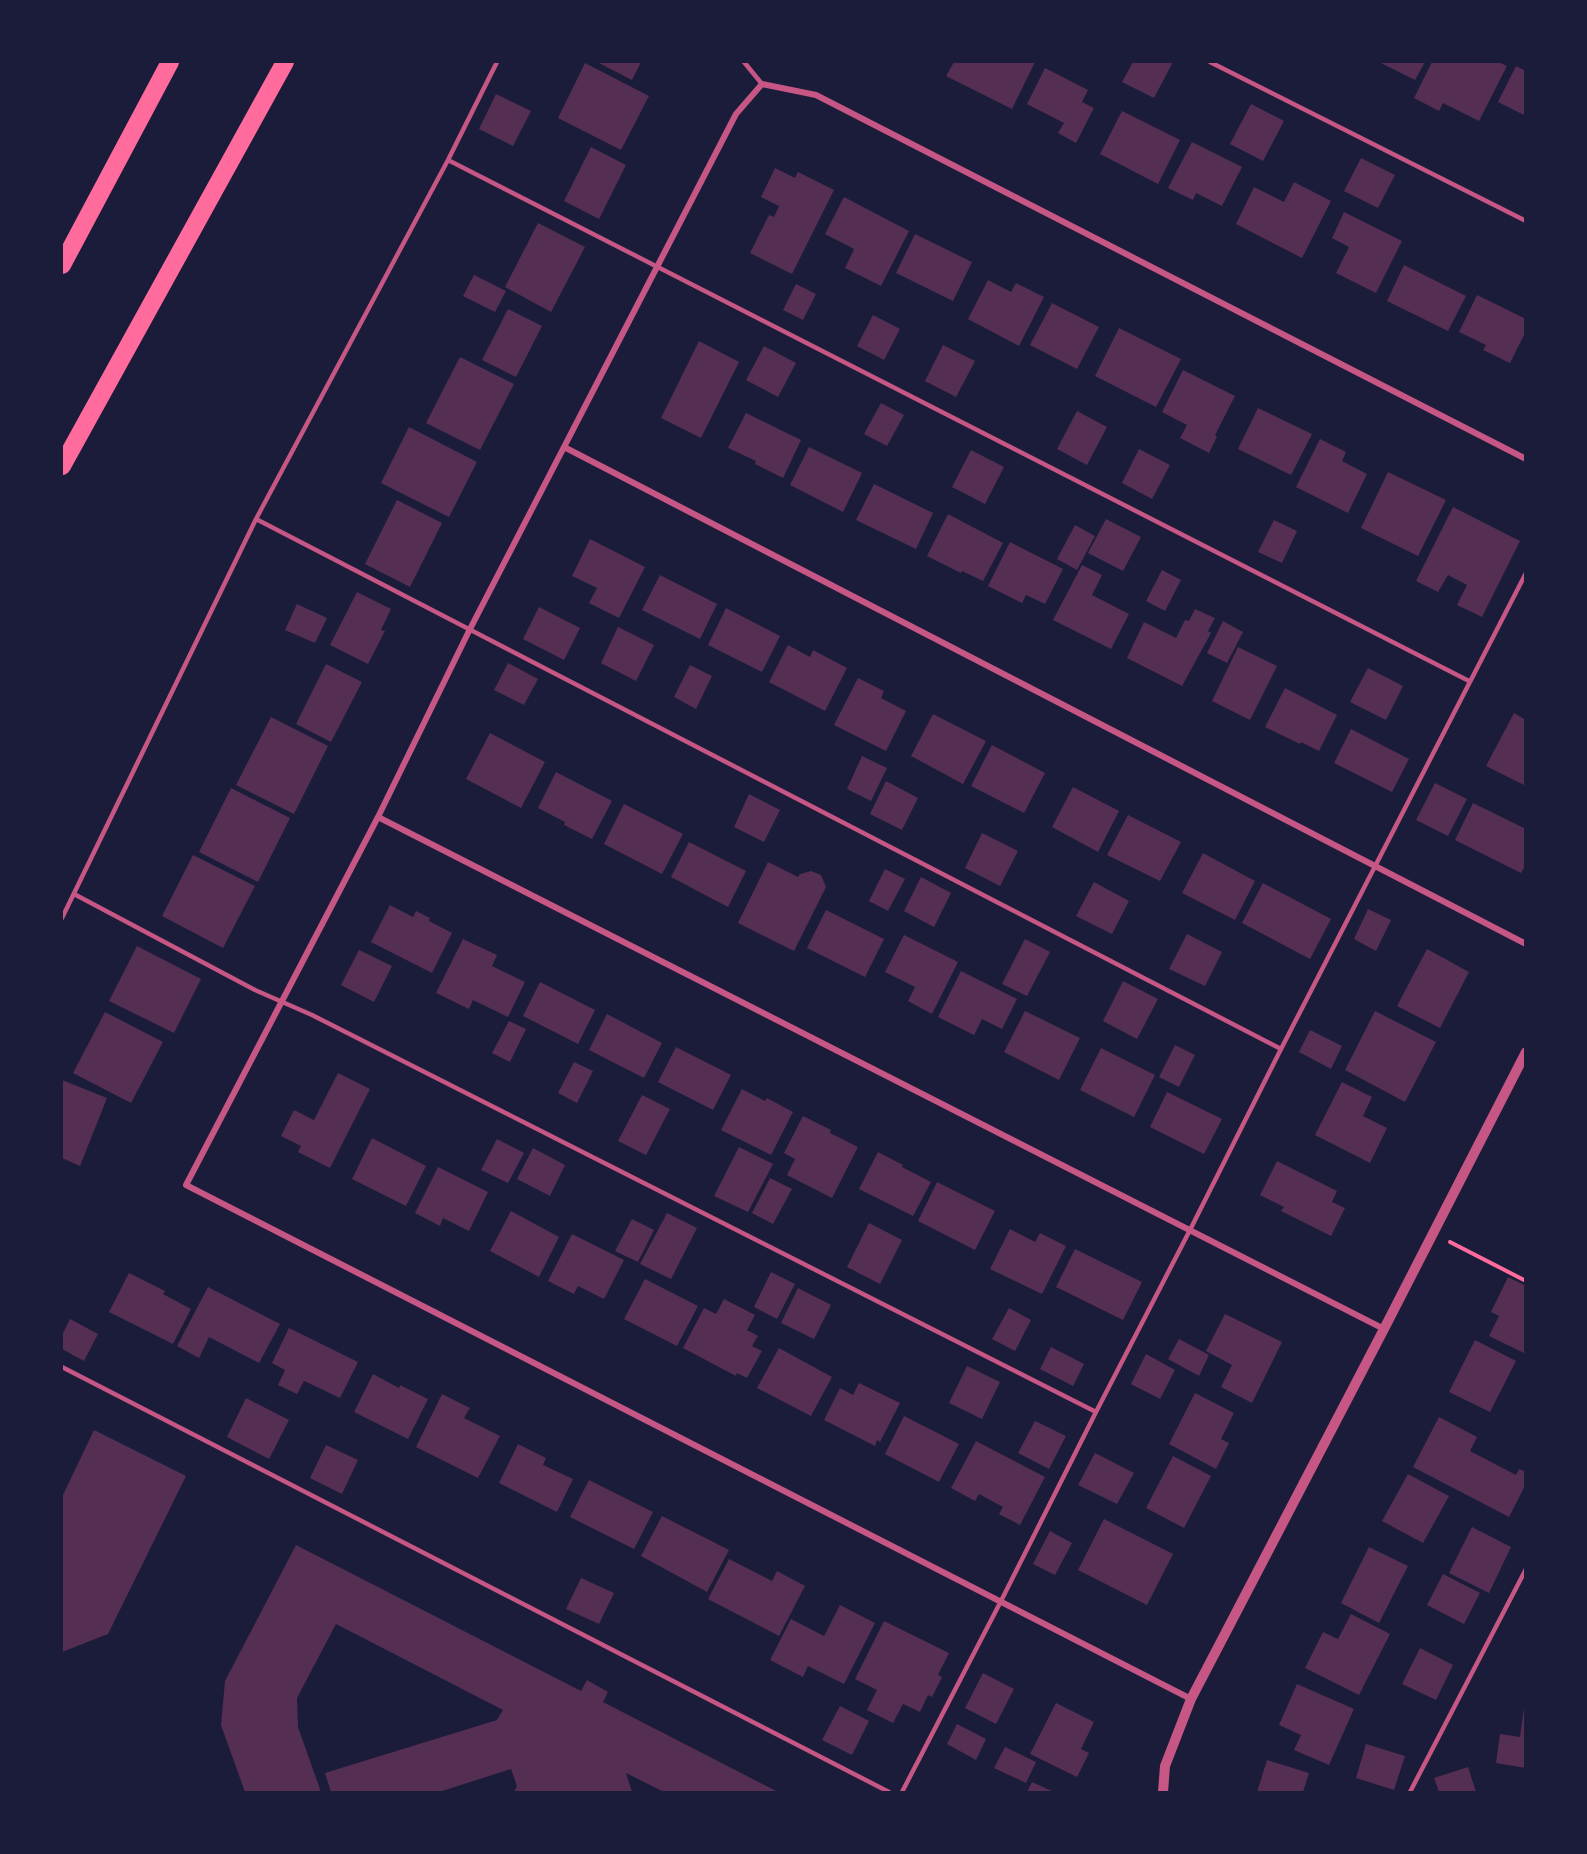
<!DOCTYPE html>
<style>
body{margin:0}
#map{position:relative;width:1587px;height:1854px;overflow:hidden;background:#1b1b3a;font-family:"Source Serif 4",serif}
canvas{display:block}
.frame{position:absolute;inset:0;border:63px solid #1b1b3a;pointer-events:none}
</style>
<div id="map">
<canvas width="1587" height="1854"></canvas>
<div class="frame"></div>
</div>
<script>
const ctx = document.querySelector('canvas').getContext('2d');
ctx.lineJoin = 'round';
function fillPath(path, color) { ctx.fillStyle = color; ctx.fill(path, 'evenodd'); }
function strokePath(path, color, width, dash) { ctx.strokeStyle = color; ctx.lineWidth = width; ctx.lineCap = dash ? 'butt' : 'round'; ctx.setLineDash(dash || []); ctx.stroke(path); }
const building = new Path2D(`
 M597 62H641L632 80Z
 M954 62H1035L1012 109 946 76Z
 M1133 62H1173L1154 98 1122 82Z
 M1379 62H1425L1415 80Z
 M1432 62H1498L1507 66 1479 121 1443 103 1439 111 1414 98Z
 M585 63 649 96 621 150 558 118Z
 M1516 66 1526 71V116L1498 102Z
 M1045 68 1088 90 1082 102 1094 108 1076 143 1058 133 1064 123 1027 104Z
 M496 94 531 111 513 146 479 129Z
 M1251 104 1284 121 1263 161 1230 144Z
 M1122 111 1180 140 1158 184 1100 154Z
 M1192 142 1242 167 1222 206 1196 193 1193 200 1168 188Z
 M591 147 626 165 599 219 564 201Z
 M1361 158 1395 175 1378 208 1344 191Z
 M775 168 795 178 798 172 834 190 792 274 750 253 769 215 774 217 779 206 761 197Z
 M1294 182 1331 201 1302 258 1236 224 1254 187 1284 202Z
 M844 197 909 231 881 286 845 268 854 249 825 234Z
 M1344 212 1402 241 1376 293 1336 273 1349 247 1332 238Z
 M538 223 585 247 551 312 505 287Z
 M915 234 972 262 953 301 896 273Z
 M1404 265 1466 296 1448 331 1387 301Z
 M474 275 506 291 495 312 463 296Z
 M988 280 1011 292 1016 283 1044 297 1019 346 968 319Z
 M796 284 816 294 803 320 783 310Z
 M1477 295 1526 319V331L1510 363 1483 350 1486 345 1459 332Z
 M1052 303 1099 327 1077 369 1030 345Z
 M508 309 542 326 516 377 482 360Z
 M873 315 900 329 884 360 857 346Z
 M1119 328 1181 359 1156 407 1095 376Z
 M699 341 739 362 701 438 661 418Z
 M943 345 975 361 956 397 925 381Z
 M764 346 796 363 778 397 746 380Z
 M460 357 514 384 480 450 426 423Z
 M1183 370 1235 396 1215 435 1217 437 1209 453 1180 438 1187 425 1162 412Z
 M881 403 904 415 887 446 864 434Z
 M1258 408 1312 434 1291 475 1238 449Z
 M1077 411 1107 427 1087 465 1057 449Z
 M746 413 801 440 783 478 755 464 756 461 728 448Z
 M409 427 477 462 449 517 381 483Z
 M1320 439 1346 452 1342 461 1367 474 1348 513 1296 487Z
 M809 447 862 473 843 512 790 485Z
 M1139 449 1170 465 1152 499 1122 483Z
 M971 450 1004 467 985 504 952 487Z
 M1388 472 1446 500 1418 556 1361 528Z
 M874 484 933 513 916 549 856 520Z
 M397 500 442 523 410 587 365 564Z
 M1453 507 1520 541 1482 617 1457 605 1467 585 1448 575 1438 592 1416 581Z
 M948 514 1003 543 983 581 962 571 961 573 927 556Z
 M1106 519 1141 537 1123 571 1088 553Z
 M1274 520 1297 531 1282 563 1258 552Z
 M1075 525 1095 536 1077 570 1057 559Z
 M590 539 645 567 619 618 589 603 597 588 572 576Z
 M1010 542 1063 569 1045 604 1026 595 1022 603 988 586Z
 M1082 565 1102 575 1092 595 1129 614 1111 649 1053 620Z
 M1162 570 1181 580 1165 611 1146 601Z
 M660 575 717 604 700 639 642 610Z
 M357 592 391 609 381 630 385 631 368 664 330 645Z
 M297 604 327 618 315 643 285 630Z
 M539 607 580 628 564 660 523 639Z
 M726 608 780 636 762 672 708 645Z
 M1195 609 1215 618 1208 631 1211 633 1182 686 1127 658 1144 622 1176 638 1185 620 1189 621Z
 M1223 621 1243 632 1227 663 1207 653Z
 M618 627 654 645 636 681 601 663Z
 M788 645 810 657 813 650 847 668 825 711 769 682Z
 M1238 647 1277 666 1250 720 1212 701Z
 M508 663 538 679 524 705 494 690Z
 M326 664 362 682 331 742 296 724Z
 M690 665 712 676 696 709 674 697Z
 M1368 668 1403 686 1386 720 1350 702Z
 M858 678 884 691 881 698 906 711 886 751 834 725Z
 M1285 688 1337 715 1319 751 1301 742 1300 744 1265 727Z
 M1514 713 1526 720V786L1486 766Z
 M933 714 986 741 963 784 911 756Z
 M271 717 328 746 294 814 236 785Z
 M1351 729 1409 759 1392 792 1334 763Z
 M490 733 545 762 521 808 466 779Z
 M992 745 1045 773 1024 813 971 786Z
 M862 756 887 768 871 801 847 789Z
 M556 772 612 801 592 839 564 825 565 822 538 808Z
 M886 781 918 798 902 830 870 814Z
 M1435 783 1467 799 1448 836 1416 820Z
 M1073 787 1119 811 1098 852 1052 827Z
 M231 788 290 818 258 882 199 852Z
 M749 794 780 810 764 842 734 827Z
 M1473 803 1526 829V864L1521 873 1455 840Z
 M624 804 683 834 662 874 604 844Z
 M1128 815 1181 842 1160 881 1107 855Z
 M982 833 1018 851 1000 886 965 868Z
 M689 842 746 871 728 907 671 877Z
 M1203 853 1255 881 1235 920 1182 893Z
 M193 855 255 886 223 948 162 916Z
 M768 862 798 877 800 874 811 871 821 875 826 887 794 951 738 923Z
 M885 869 905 879 888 911 869 901Z
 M921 877 951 893 934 927 904 911Z
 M1094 882 1129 901 1112 934 1076 916Z
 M1263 883 1331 919 1310 959 1242 923Z
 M390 905 413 917 416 911 430 918 429 921 452 933 432 973 371 942Z
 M1368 909 1391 920 1376 951 1354 939Z
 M826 910 884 939 865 977 807 948Z
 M1187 934 1222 952 1205 986 1169 969Z
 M904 935 958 962 932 1014 908 1001 915 987 885 972Z
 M463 939 497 955 492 966 525 982 508 1017 473 1000 469 1009 436 993Z
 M1025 939 1050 952 1027 996 1002 984Z
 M137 946 201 979 174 1033 109 1001Z
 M1427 949 1469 972 1440 1028 1397 1006Z
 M359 950 392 966 374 1002 341 985Z
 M961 971 1017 999 1002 1029 982 1019 974 1035 938 1017Z
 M1123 981 1158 999 1137 1039 1103 1021Z
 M540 982 595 1010 578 1044 523 1016Z
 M1025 1011 1080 1038 1059 1080 1004 1052Z
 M1375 1011 1436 1042 1405 1102 1345 1070Z
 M105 1012 163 1042 131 1103 73 1073Z
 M607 1014 662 1043 644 1078 589 1050Z
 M509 1021 526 1029 510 1062 492 1053Z
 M1310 1030 1342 1046 1331 1069 1299 1052Z
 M1175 1045 1195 1055 1179 1087 1159 1077Z
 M676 1047 731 1075 713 1110 658 1082Z
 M1101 1048 1155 1075 1134 1117 1080 1090Z
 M574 1062 593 1071 577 1103 558 1093Z
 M338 1073 370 1089 330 1168 298 1152 301 1146 281 1136 294 1110 314 1120Z
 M62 1080 107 1098 80 1166 62 1158Z
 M1342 1082 1372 1097 1363 1116 1387 1128 1370 1163 1315 1135Z
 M742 1089 765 1101 767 1098 793 1112 771 1155 721 1130Z
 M1167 1092 1222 1119 1204 1154 1150 1127Z
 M642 1095 670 1109 646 1155 618 1141Z
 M803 1116 831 1130 830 1133 858 1147 832 1198 787 1175 795 1159 784 1153Z
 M372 1138 426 1166 406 1206 352 1179Z
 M497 1139 524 1153 508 1183 481 1170Z
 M739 1147 773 1164 748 1212 714 1196Z
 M533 1148 565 1165 550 1196 517 1179Z
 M878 1152 903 1165 902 1167 931 1182 913 1216 859 1189Z
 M1277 1161 1337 1191 1332 1202 1345 1208 1331 1236 1281 1211 1284 1207 1260 1195Z
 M438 1167 488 1192 469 1231 443 1218 440 1226 415 1213Z
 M770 1178 792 1189 773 1224 752 1213Z
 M937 1182 995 1211 975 1250 918 1221Z
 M511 1211 559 1237 539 1277 490 1251Z
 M667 1213 697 1228 671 1279 640 1264Z
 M632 1219 654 1230 638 1262 615 1251Z
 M869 1223 902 1240 880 1284 847 1267Z
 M1010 1229 1035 1242 1040 1233 1066 1246 1042 1294 990 1269Z
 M572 1234 624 1260 604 1299 578 1286 574 1294 548 1281Z
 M1075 1249 1142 1282 1123 1320 1056 1287Z
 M771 1272 795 1284 777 1319 754 1307Z
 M129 1273 165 1291 163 1294 191 1309 173 1344 109 1312Z
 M1508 1277 1526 1286V1354L1489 1336 1499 1316 1491 1312Z
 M645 1279 698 1306 677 1346 624 1319Z
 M208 1287 280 1324 259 1363 209 1337 199 1358 177 1346Z
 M798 1288 831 1305 814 1339 781 1323Z
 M724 1299 755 1315 747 1330 758 1336 752 1346 762 1351 747 1378 737 1373 736 1376 683 1348 704 1308 716 1314Z
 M1009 1308 1031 1320 1015 1351 992 1339Z
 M1225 1314 1282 1342 1252 1403 1221 1387 1232 1365 1206 1351Z
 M70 1319 98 1334 84 1361 62 1349V1335Z
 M289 1328 358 1362 340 1398 304 1381 297 1394 278 1385 285 1370 272 1363Z
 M1179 1339 1209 1355 1199 1376 1168 1359Z
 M1475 1340 1516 1361 1490 1412 1449 1392Z
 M1051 1347 1084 1364 1073 1386 1040 1369Z
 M779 1348 832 1377 811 1416 757 1388Z
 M1146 1354 1175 1370 1160 1399 1131 1384Z
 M967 1366 1000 1382 982 1419 949 1403Z
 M373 1374 399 1388 400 1385 428 1399 408 1439 354 1412Z
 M859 1383 900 1403 880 1442 877 1440 875 1446 824 1420 840 1388 853 1395Z
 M1195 1393 1234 1413 1221 1439 1229 1443 1216 1469 1169 1444Z
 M442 1394 470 1408 464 1418 500 1436 478 1478 416 1447Z
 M246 1398 289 1420 269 1459 227 1437Z
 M904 1416 959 1444 939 1482 885 1454Z
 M1439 1417 1477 1437 1470 1451 1516 1475 1519 1469 1526 1472V1484L1509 1517 1413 1467Z
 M1035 1421 1066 1436 1049 1469 1018 1453Z
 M94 1430 186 1476 108 1634 62 1652V1497Z
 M976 1441 1045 1477 1020 1525 999 1514 1003 1507 979 1494 975 1501 951 1488Z
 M518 1444 546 1458 543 1465 573 1479 557 1512 499 1483Z
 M326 1445 358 1460 342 1494 310 1478Z
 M1095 1453 1134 1473 1117 1504 1078 1485Z
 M1173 1456 1211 1476 1184 1528 1146 1508Z
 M1408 1474 1449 1496 1423 1543 1382 1521Z
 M589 1480 653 1512 634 1549 570 1517Z
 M662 1516 729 1550 707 1592 641 1556Z
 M1104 1519 1173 1554 1147 1605 1078 1570Z
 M1472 1527 1511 1547 1489 1593 1449 1573Z
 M1050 1531 1072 1543 1055 1575 1033 1564Z
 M296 1545 581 1691 587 1680 608 1692 603 1702 778 1792H664L626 1773 632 1792H514L517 1786 511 1769 439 1792H331L325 1773 497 1720 503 1710 336 1624 297 1698 298 1727 321 1792H245L221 1725 225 1681Z
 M1369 1547 1408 1566 1379 1623 1341 1603Z
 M729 1559 772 1581 777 1571 805 1586 779 1636 708 1599Z
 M1443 1574 1480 1593 1464 1624 1427 1605Z
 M581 1578 614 1593 599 1624 566 1609Z
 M840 1605 875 1623 844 1684 808 1666 803 1677 770 1660 791 1619 824 1636Z
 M1351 1614 1390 1634 1359 1695 1305 1668 1323 1632 1338 1639Z
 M884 1621 949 1653 938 1675 942 1677 932 1697 928 1695 920 1712 903 1704 893 1723 867 1710 877 1690 855 1679Z
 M1420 1648 1453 1665 1436 1700 1402 1684Z
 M983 1673 1014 1689 996 1724 965 1708Z
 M1297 1684 1354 1709 1329 1765 1294 1750 1301 1735 1279 1725Z
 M1056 1703 1094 1722 1081 1749 1089 1753 1077 1777 1030 1754Z
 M840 1706 869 1721 852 1755 822 1740Z
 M1524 1708H1526V1768L1496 1763 1500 1734 1520 1737Z
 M957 1724 986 1739 976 1760 947 1744Z
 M1366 1744 1405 1756 1394 1790 1356 1778Z
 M1005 1747 1036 1762 1026 1783 994 1768Z
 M1267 1760 1309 1773 1303 1792H1257Z
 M1468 1767 1476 1792H1439L1434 1778Z
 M1032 1782 1054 1792H1027Z`);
const path = new Path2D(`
 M1450 1242 1526 1281`);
const service = new Path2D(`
 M744 62 762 84
 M1210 62 1526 221
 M448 160 1469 681
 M256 519 1281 1049
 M74 894 255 990 312 1015 1096 1412
 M62 918 256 519 448 160 497 62
 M62 1367 889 1792
 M902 1792 1001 1601 1096 1412 1190 1230 1281 1049 1526 573
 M1410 1792 1526 1569`);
const minor = new Path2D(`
 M564 447 1526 944
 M378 817 1384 1329
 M1191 1699 186 1185 378 817 469 631 736 114 762 84 816 95 1526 459`);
const tertiary = new Path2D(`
 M1163 1792 1165 1766 1191 1699 1384 1329 1526 1052`);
const motorway = new Path2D(`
 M62 265 170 62
 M62 466 285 62`);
fillPath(building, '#542f53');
strokePath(path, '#ff6b9d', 4);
strokePath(service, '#c65784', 4.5);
strokePath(minor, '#c65784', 6);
strokePath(tertiary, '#c65784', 10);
strokePath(motorway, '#ff6b9d', 18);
</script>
